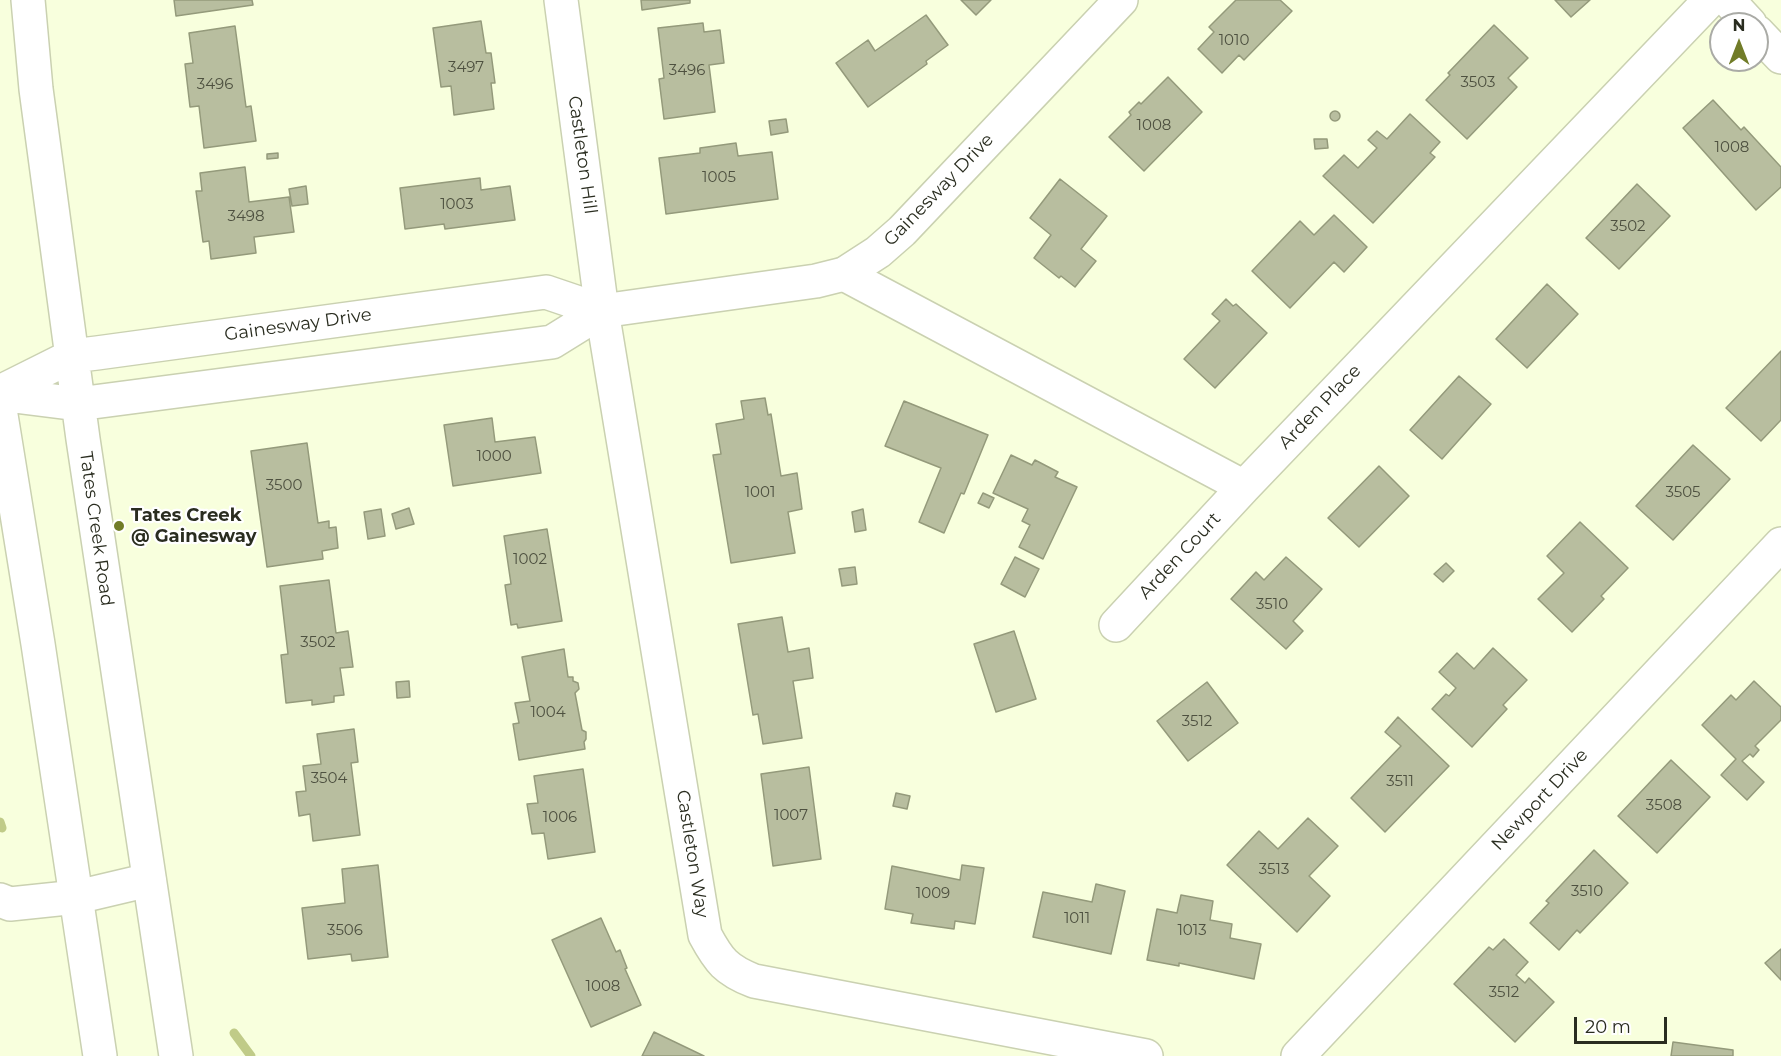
<!DOCTYPE html>
<style>
body{margin:0}
#map{position:relative;width:1781px;height:1056px;overflow:hidden;background:#f8ffdd;font-family:Montserrat,sans-serif}
canvas{display:block}
.north{position:absolute;left:1709px;top:12px;width:60px;height:60px;box-sizing:border-box;background:#fff;border:2px solid #aaaba6;border-radius:50%;rotate:0deg;font-size:16px;font-weight:700;line-height:24px;text-align:center;color:#2a2d20}
.north::after{content:'';display:block;margin:auto;width:21px;height:27px;background:#717c28;clip-path:polygon(50% 0,100% 100%,50% 72%,0 100%)}
.scale{position:absolute;left:1574px;top:1017px;width:93px;height:27px;box-sizing:border-box;border:3px solid #2a2d20;border-top:0;padding-left:8px;font-size:18px;line-height:21px;white-space:nowrap;color:#2a2d20;-webkit-text-stroke:4px #fff;paint-order:stroke}
</style>
<div id="map">
<canvas width="1781" height="1056"></canvas>
<div class="north">N</div>
<div class="scale">20 m</div>
</div>
<script>
const ctx = document.querySelector('canvas').getContext('2d');
ctx.lineJoin = 'round';
function strokePath(path, color, width, dash) { ctx.strokeStyle = color; ctx.lineWidth = width; ctx.lineCap = dash ? 'butt' : 'round'; ctx.setLineDash(dash || []); ctx.stroke(path); }
function fillPath(path, color) { ctx.fillStyle = color; ctx.fill(path, 'evenodd'); }
function label(font, color, halo, rows, align = 'center') {
  ctx.font = font + ' Montserrat,sans-serif'; ctx.lineWidth = 4.5; ctx.setLineDash([]); ctx.textBaseline = 'middle'; ctx.strokeStyle = halo; ctx.fillStyle = color; for (const [text, x, y, turn = 0] of rows) {
    ctx.save(); ctx.translate(x, y); ctx.rotate((+turn || 0) * Math.PI / 180); ctx.textAlign = isNaN(turn) ? turn : align; if (halo) ctx.strokeText(text, 0, 0); ctx.fillText(text, 0, 0); ctx.restore();
  }
}
const stream = new Path2D(`
 M0 822 2 828
 M234 1033 251 1056`);
const building = new Path2D(`
 M174 0H252L253 5 176 16Z
 M641 0H690V3L642 10Z
 M961 0H991L976 15Z
 M1236 0H1280L1292 11 1244 60 1239 55 1222 73 1198 49 1214 32 1209 27Z
 M1555 0H1590L1571 17Z
 M926 15 948 45 926 61 927 64 868 107 836 63 868 40 875 51Z
 M481 21 486 53H491L495 83H491L494 109 454 115 451 86 441 87 433 28Z
 M703 23 704 32 720 30 724 63 709 65 715 112 664 119 659 79 664 78 658 28Z
 M1494 25 1528 58 1508 78 1517 87 1467 139 1426 100 1450 75 1448 73Z
 M235 26 246 107 251 106 256 141 204 148 199 106 190 107 185 64 193 63 189 33Z
 M1168 77 1202 112 1144 171 1109 137 1131 115 1129 112 1139 102 1141 104Z
 M1713 100 1741 130 1744 127 1781 167V187L1756 210 1683 128Z
 M1330 116a5 5 0 1 1 10 0a5 5 0 1 1-10 0Z
 M1410 114 1440 142 1430 153 1435 157 1373 223 1323 176 1344 155 1358 168 1377 148 1368 140 1377 131 1387 139Z
 M786 119 788 132 771 135 769 121Z
 M1314 139H1327L1328 148 1315 149Z
 M736 143 738 156 772 152 778 199 666 214 659 158 700 153V148Z
 M278 153V158L267 159V154Z
 M245 167 249 202 289 197 294 232 254 237 256 253 211 259 209 241 203 242 196 191H202L200 173Z
 M480 178 481 190 510 186 515 220 445 229 444 224 405 229 400 188Z
 M1060 179 1107 216 1081 249 1096 261 1075 287 1061 276 1059 278 1034 258 1051 235 1030 218Z
 M1637 184 1670 216 1619 269 1586 238Z
 M306 186 308 204 292 206 289 189Z
 M1334 215 1367 247 1344 272 1334 262 1290 308 1252 271 1300 221 1314 235Z
 M1547 284 1578 314 1527 368 1496 339Z
 M1226 299 1233 306 1236 304 1267 333 1215 388 1184 359 1220 321 1212 314Z
 M1781 351V420L1761 441 1726 408Z
 M1459 376 1491 404 1442 459 1410 430Z
 M765 398 768 415 771 414 781 476 797 473 802 509 788 512 795 553 731 563 713 455 721 454 716 424 744 419 741 401Z
 M904 401 988 435 964 494 961 493 944 533 919 522 941 468 885 446Z
 M492 418 495 442 535 437 541 473 453 486 444 425Z
 M307 443 318 523 329 521V528L336 527 338 548 322 551 323 559 267 567 251 451Z
 M1693 445 1730 479 1673 540 1636 506Z
 M1011 455 1032 465 1035 460 1058 472 1055 477 1077 487 1043 559 1019 547 1030 525 1022 521 1028 509 993 493Z
 M1379 466 1409 496 1359 547 1328 518Z
 M983 493 994 498 989 508 978 503Z
 M409 508 414 524 396 529 392 514Z
 M381 509 385 536 368 539 364 512Z
 M863 509 866 530 855 532 852 512Z
 M1580 522 1628 568 1601 596 1604 599 1572 632 1538 599 1564 573 1547 556Z
 M547 529 562 621 518 628 517 624 511 625 505 585 511 584 504 536Z
 M1015 557 1039 569 1025 597 1001 584Z
 M1286 557 1322 589 1293 621 1303 631 1286 649 1231 599 1256 572 1264 580Z
 M1446 563 1454 571 1443 582 1434 574Z
 M855 567 857 584 842 586 839 569Z
 M329 580 336 633 348 631 353 667 340 668 344 695 334 696V702L312 705V700L286 703 281 655 288 654 280 586Z
 M782 617 788 652 809 648 813 678 793 681 802 738 763 744 758 714 753 715 738 624Z
 M1014 631 1036 699 996 712 974 644Z
 M1493 648 1527 680 1503 705 1507 709 1472 747 1432 709 1446 694 1449 696 1456 688 1439 672 1457 653 1474 669Z
 M564 649 568 677H573V681L578 683 579 689 575 693 582 730 586 732V739L584 742 585 749 519 760 513 724 519 723 515 703 530 701 522 657Z
 M409 681 410 697 397 698 396 682Z
 M1754 681 1781 707V720L1755 746 1759 750 1753 757 1750 754 1742 761 1764 782 1747 800 1721 775 1736 759 1702 725 1731 695 1736 700Z
 M1207 682 1238 723 1188 761 1157 721Z
 M1398 717 1449 766 1385 832 1351 798 1401 746 1385 732Z
 M354 729 358 762 351 763 360 835 313 841 310 814 299 816 296 792 306 791 303 766 321 764 317 734Z
 M1671 760 1710 797 1657 853 1618 816Z
 M809 767 821 859 773 866 761 774Z
 M583 769 595 852 548 859 544 833 532 834 527 804 538 803 534 776Z
 M896 793 910 796 907 809 893 806Z
 M1308 818 1338 846 1309 876 1330 896 1297 932 1227 865 1259 831 1278 849Z
 M1594 850 1628 883 1580 933 1577 930 1559 950 1530 923 1549 903 1546 901Z
 M378 865 388 957 352 961 351 954 308 959 302 908 345 903 342 869Z
 M962 865 984 868 975 924 955 921 954 929 911 923 913 914 885 909 892 866 960 880Z
 M1096 884 1125 891 1111 954 1033 937 1043 892 1092 902Z
 M1181 895 1213 901 1210 920 1232 924 1230 938 1261 944 1254 979 1179 963V966L1147 960 1157 909 1177 913Z
 M601 918 616 952 620 950 627 968 625 969 641 1005 591 1027 552 940Z
 M1504 939 1528 962 1516 975 1525 983 1529 978 1554 1002 1515 1042 1454 984 1489 947 1493 950Z
 M1781 949V980L1765 963Z
 M654 1032 704 1056H642Z
 M1673 1042 1733 1050V1056H1671Z`);
const street = new Path2D(`
 M561 0 602 311 705 935C719 961 726 970 754 981L1146 1056
 M1728 0 1750 24
 M1757 32 1781 57
 M844 274 1244 487
 M1116 625 1244 487 1710 0
 M0 900 10 904 77 897 149 880
 M1298 1056 1781 544`);
const secondary = new Path2D(`
 M28 0 36 89 83 439 176 1056
 M0 392 72 356 97 353 546 292 602 311
 M0 394 78 404 552 342 602 311 816 281 844 274 878 252 902 231 1121 0
 M0 409 38 644 100 1056`);
const markers = [
 [119,526,6,"#717c28"]
];
const numberNames = [
 ["1010",1234,41],
 ["3497",466,68],
 ["3496",687,71],
 ["3503",1478,83],
 ["3496",215,85],
 ["1008",1154,126],
 ["1008",1732,148],
 ["1005",719,178],
 ["1003",457,205],
 ["3498",246,217],
 ["3502",1628,227],
 ["1000",494,457],
 ["3500",284,486],
 ["1001",760,493],
 ["3505",1683,493],
 ["1002",530,560],
 ["3510",1272,605],
 ["3502",318,643],
 ["1004",548,713],
 ["3512",1197,722],
 ["3504",329,779],
 ["3511",1400,782],
 ["3508",1664,806],
 ["1007",791,816],
 ["1006",560,818],
 ["3513",1274,870],
 ["3510",1587,892],
 ["1009",933,894],
 ["1011",1077,919],
 ["3506",345,931],
 ["1013",1192,931],
 ["1008",603,987],
 ["3512",1504,993]
];
const streetNames = [
 ["Castleton Hill",582,155,82],
 ["Gainesway Drive",939,190,-46],
 ["Gainesway Drive",298,325,-8],
 ["Arden Place",1320,407,-46],
 ["Tates Creek Road",96,529,82],
 ["Arden Court",1180,556,-47],
 ["Newport Drive",1540,800,-47],
 ["Castleton Way",692,854,81]
];
const poiNames = [
 ["Tates Creek",131,516],
 ["@ Gainesway",131,537]
];
strokePath(stream, '#c0cb88', 9);
fillPath(building, '#b8be9f');
strokePath(building, '#949a7b', 1.5);
strokePath(street, '#cad1b1', 36);
strokePath(secondary, '#cad1b1', 36);
strokePath(street, '#fff', 33);
strokePath(secondary, '#fff', 33);
for (const [x, y, r, color] of markers) { const dot = new Path2D(); dot.arc(x, y, r, 0, 2 * Math.PI); ctx.fillStyle = color; ctx.fill(dot); strokePath(dot, '#fff', 2); }
label('15px', '#4e5140', null, numberNames);
label('18px', '#2a2d20', '#fff', streetNames);
label('bold 18px', '#2a2d20', '#fff', poiNames, 'left');
</script>
